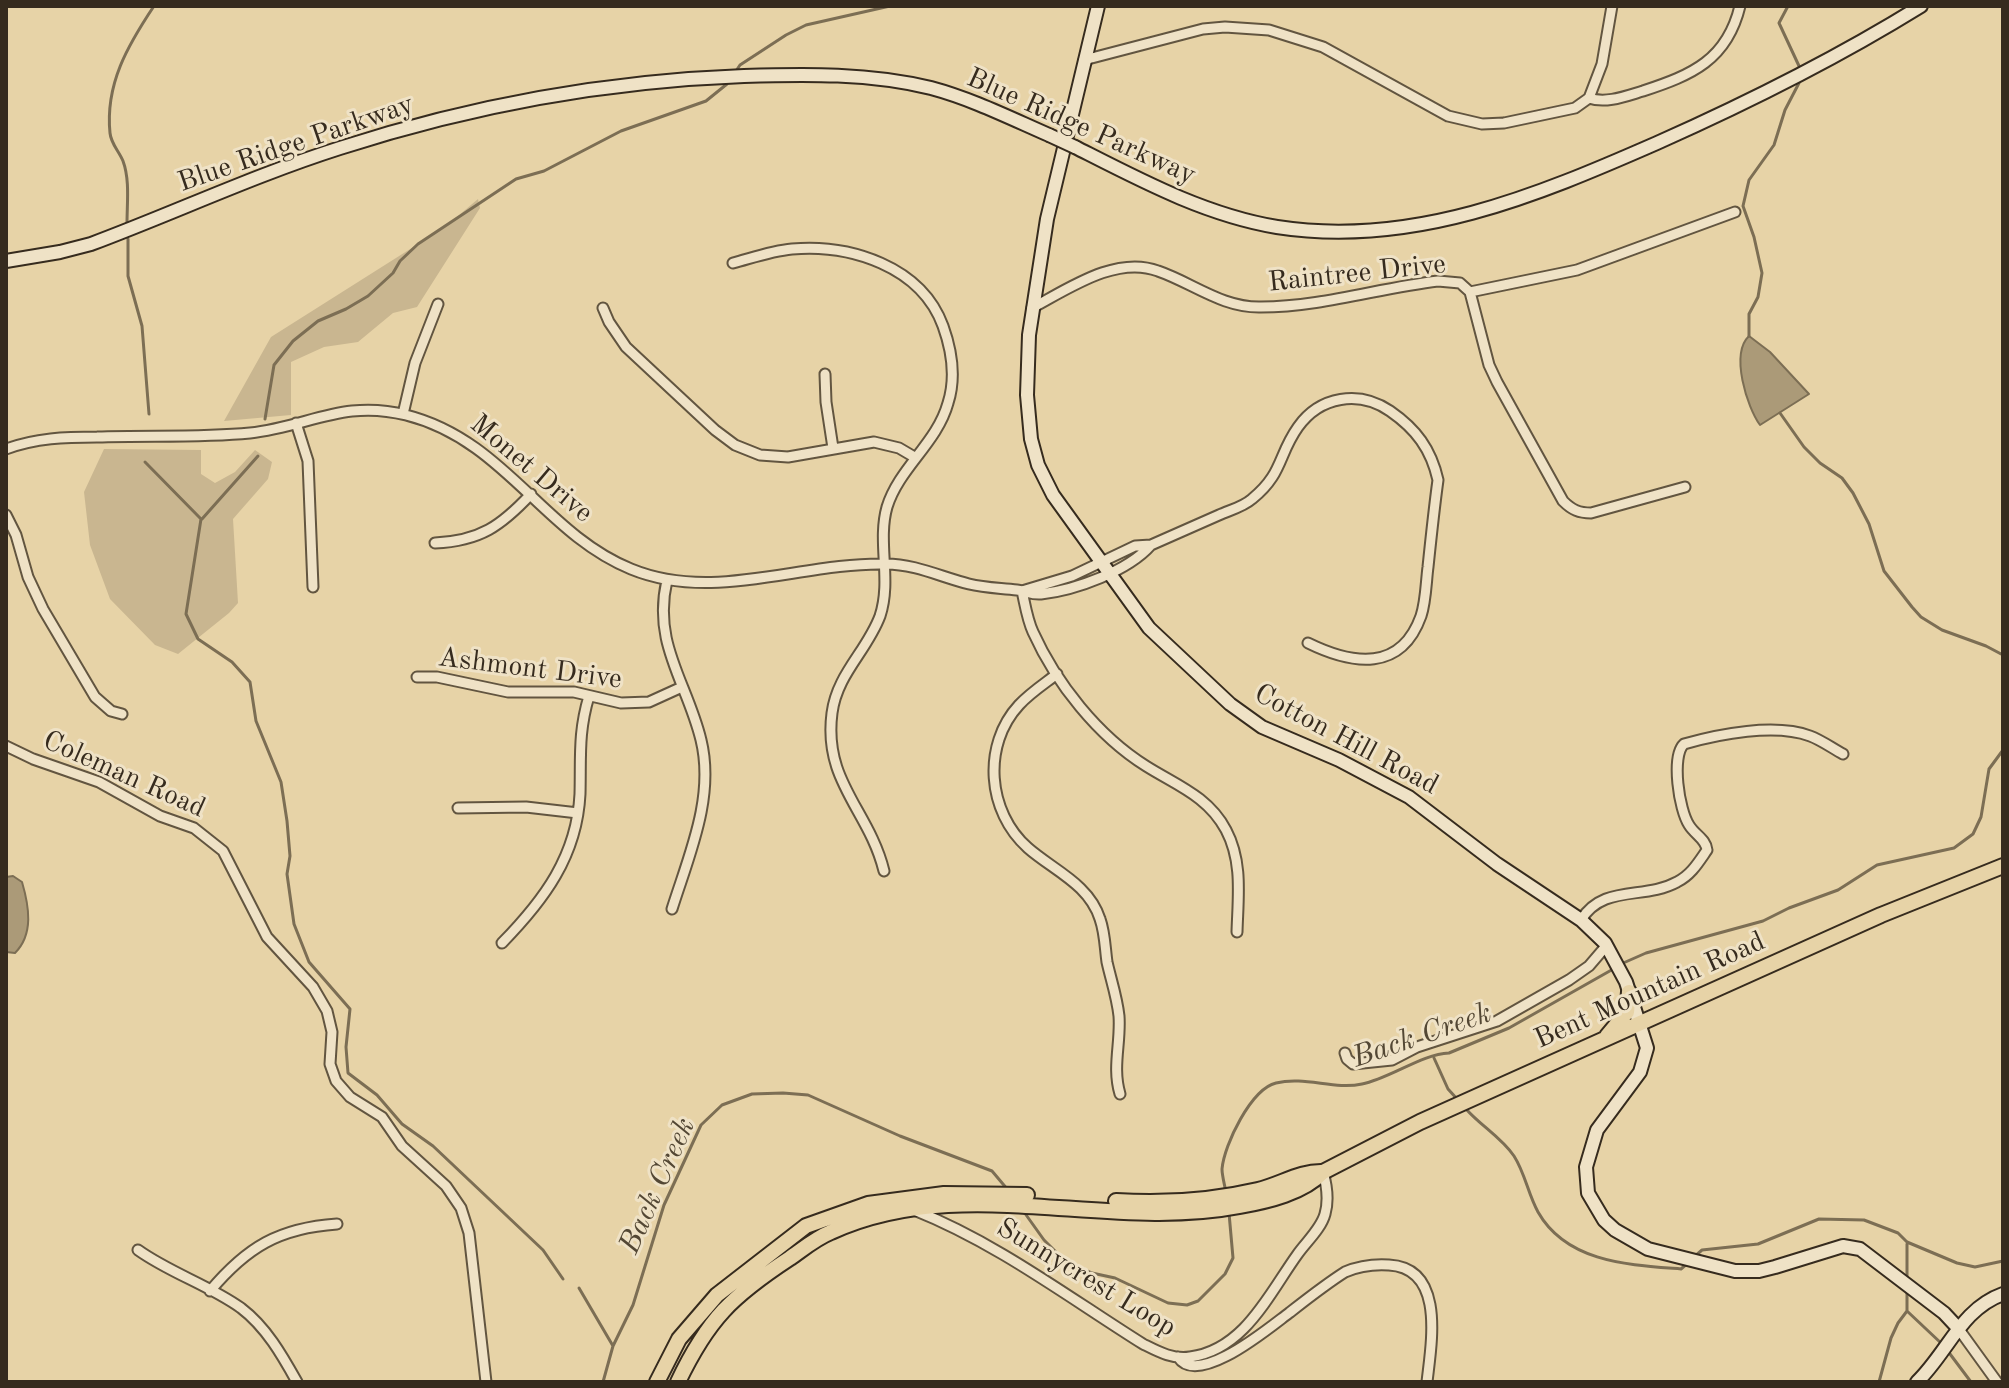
<!DOCTYPE html>
<style>
body{margin:0}
#map{position:relative;width:2009px;height:1388px;overflow:hidden;background:#e7d3a7;font-family:"Old Standard TT",serif}
canvas{display:block}
.frame{position:absolute;inset:0;border:8px solid #362b1e;pointer-events:none}
</style>
<div id="map">
<canvas width="2009" height="1388"></canvas>
<div class="frame"></div>
</div>
<script>
const ctx = document.querySelector('canvas').getContext('2d');
ctx.lineJoin = 'round';
function fillPath(path, color) { ctx.fillStyle = color; ctx.fill(path, 'evenodd'); }
function strokePath(path, color, width, dash) { ctx.strokeStyle = color; ctx.lineWidth = width; ctx.lineCap = dash ? 'butt' : 'round'; ctx.setLineDash(dash || []); ctx.stroke(path); }
function label(font, color, halo, rows, align = 'center') {
  ctx.font = font + ' "Old Standard TT",serif'; ctx.lineWidth = 6; ctx.setLineDash([]); ctx.textBaseline = 'middle'; ctx.strokeStyle = halo; ctx.fillStyle = color; for (const [text, x, y, turn = 0] of rows) {
    ctx.save(); ctx.translate(x, y); ctx.rotate((+turn || 0) * Math.PI / 180); ctx.textAlign = isNaN(turn) ? turn : align; if (halo) ctx.strokeText(text, 0, 0); ctx.fillText(text, 0, 0); ctx.restore();
  }
}
const green = new Path2D(`
 M478 199 480 208 417 307 393 313 358 342 324 347 291 362V415L224 421 271 337 445 227Z
 M104 449 201 450V474L215 483 235 472 255 450 272 462 268 479 233 519 238 603 229 613 178 654 155 645 110 599 90 545 84 492Z`);
const water = new Path2D(`
 M1749 336 1770 352 1809 394 1760 425C1747 407 1730 354 1749 336Z
 M13 876 22 882C29 906 34 934 15 953L6 952V877Z`);
const stream = new Path2D(`
 M1788 6 1779 23 1799 66
 M736 71 740 65 786 35 806 25 890 6
 M127 223C127 203 130 180 123 161 119 151 111 144 110 133 105 84 128 45 154 6
 M128 239V276L142 326 149 414
 M1749 336V314L1758 297 1762 273 1754 237 1743 206 1749 180 1774 145 1785 110 1799 83
 M1780 413 1804 447 1820 463 1842 478 1853 493 1869 524 1884 571 1912 607 1921 617 1942 630 1986 646 2003 655
 M265 419 274 365 293 341 318 321 346 309 368 296 393 273 400 261 418 244 516 179 544 171 621 131 706 101 727 84
 M145 462 201 519 186 614 198 639 232 662 250 682 256 721 281 782 287 821 290 856 287 874 294 924 309 962 350 1009 346 1047 348 1073 377 1095 402 1124 433 1146 543 1250 563 1279
 M202 519 258 456
 M1621 964 1646 953 1763 921 1789 908 1838 890 1877 865 1954 848 1973 834 1981 817 1989 769 2003 750
 M1434 1058 1448 1089 1458 1100
 M1466 1109C1481 1126 1501 1137 1514 1156 1525 1173 1528 1194 1538 1212 1567 1263 1630 1265 1681 1269L1689 1262
 M1226 1193C1225 1186 1222 1176 1222 1169 1224 1145 1251 1089 1276 1083 1305 1076 1334 1090 1362 1084 1389 1079 1422 1054 1449 1053L1509 1028 1615 968
 M1024 1212 1044 1240 1064 1260 1092 1273 1115 1278 1168 1303 1187 1305 1198 1301 1225 1274 1233 1258 1229 1213
 M1907 1244V1280
 M1694 1257 1702 1250 1758 1244 1819 1219 1864 1220 1898 1233 1907 1242 1957 1263 1975 1267 2003 1261
 M579 1288 613 1346
 M1907 1311 1942 1344
 M1947 1350 1971 1382
 M603 1382 613 1346 633 1305 664 1205 701 1125 722 1105 752 1094 783 1093 808 1095 900 1136 992 1171 1008 1190
 M1879 1382 1891 1338 1898 1323 1907 1311V1292`);
const street = new Path2D(`
 M1084 60 1203 29 1225 27 1269 30 1323 47 1448 116 1482 124 1504 123 1575 108 1589 98 1602 64 1612 6
 M1589 98C1606 104 1626 96 1643 91 1692 75 1727 60 1740 6
 M733 263C752 258 771 251 792 249 850 244 921 266 943 326 952 351 956 378 948 403 937 443 899 468 887 507 877 542 892 580 880 616 867 651 837 674 832 713 823 782 869 810 884 871
 M1470 292 1489 365 1497 382 1563 501C1572 510 1579 513 1591 513L1685 487
 M603 308 609 322 626 347 715 430 735 445 760 455 788 457 874 442 899 448 916 458
 M1032 308C1068 289 1116 255 1158 271 1193 283 1222 308 1261 307 1321 307 1379 288 1438 281L1460 283 1470 292 1577 270 1735 212
 M825 374 826 402 833 448
 M403 414 415 363 438 304
 M296 423 308 461 313 587
 M6 449C36 438 65 437 97 437 147 435 199 438 250 433 308 427 343 399 406 415 505 440 543 533 631 569 714 603 801 562 886 564 915 564 941 577 969 584 985 588 1001 588 1017 590 1026 591 1032 595 1041 594 1076 590 1128 571 1151 545
 M6 515 16 535 28 577 43 609 95 697 111 711 122 714
 M435 543C480 541 501 526 531 494
 M667 580C652 644 687 682 701 740 715 797 689 855 672 909
 M1022 591 1072 576 1135 546 1151 545C1174 535 1196 525 1219 515 1230 510 1243 507 1252 499 1283 474 1278 455 1298 427 1320 396 1359 390 1390 411 1416 429 1431 449 1438 480 1434 509 1431 538 1428 567 1426 582 1426 601 1421 616 1401 672 1353 665 1308 643
 M1022 591C1025 604 1027 619 1033 632 1056 683 1098 736 1146 766 1176 785 1208 796 1226 830 1243 862 1238 897 1237 932
 M1057 674C1044 684 1030 693 1019 705 982 745 987 812 1028 848 1053 870 1089 884 1100 919 1105 933 1105 948 1107 962 1111 980 1117 997 1119 1016 1121 1043 1112 1067 1120 1094
 M417 677H437L508 692H574L621 703 649 702 682 687
 M6 746 33 759 99 782 160 816 194 828 223 851 267 937 313 987 327 1011 332 1032 330 1064 336 1081 350 1097 382 1117 402 1146 446 1186 461 1208 469 1233 486 1382
 M458 808 526 807 578 813
 M1581 920C1603 884 1644 900 1677 882 1691 875 1698 863 1707 850 1706 839 1695 835 1689 825 1679 810 1671 756 1684 744 1719 734 1775 723 1810 736 1821 740 1832 748 1843 754
 M502 943C544 900 577 856 580 794 581 757 578 733 589 696
 M1345 1053 1347 1059 1353 1064 1392 1060 1417 1047 1497 1021 1569 980 1589 966 1607 945
 M914 1210C997 1243 1068 1297 1143 1344 1157 1351 1173 1360 1190 1357 1244 1350 1269 1294 1297 1255 1306 1242 1321 1229 1325 1214 1329 1200 1327 1186 1323 1172
 M138 1250C170 1273 209 1285 241 1308 266 1327 282 1355 297 1382
 M210 1291C247 1247 279 1228 337 1224
 M1958 1328 1997 1382
 M1178 1357C1198 1388 1270 1327 1289 1313 1307 1299 1326 1284 1345 1272 1359 1266 1374 1264 1389 1265 1446 1268 1431 1345 1427 1382`);
const secondary = new Path2D(`
 M1098 6 1047 219 1029 335 1027 395 1031 439 1038 465 1053 495 1149 628 1230 704 1262 727 1339 760 1409 797 1497 864 1581 920 1605 943 1626 982 1647 1048 1640 1072 1597 1130 1586 1167 1588 1193 1604 1220 1615 1230 1648 1249 1735 1271H1759L1775 1267 1843 1246 1860 1249 1944 1313 1958 1328
 M1075 147C1140 180 1205 215 1277 227 1412 248 1536 196 1657 143 1747 103 1837 58 1921 6
 M6 261 60 252 91 244C174 213 255 175 340 148 470 106 607 81 744 76 806 74 870 73 931 88 972 99 1010 118 1049 135
 M1917 1382C1948 1352 1961 1309 2003 1294`);
const primary = new Path2D(`
 M1607 1036 1627 1012 1629 992
 M1116 1201C1163 1204 1211 1201 1258 1190 1280 1185 1300 1171 1323 1172
 M657 1382 679 1339 717 1295 806 1226 868 1204 944 1194 1027 1195
 M678 1382C708 1319 732 1296 790 1258 803 1249 816 1238 831 1232 961 1172 1106 1232 1240 1206 1268 1201 1303 1193 1323 1172L1420 1122 1881 915 2003 866`);
const secondaryBridge = new Path2D(`
 M1049 135 1075 147`);
const streetNames = [
 ["Blue Ridge Parkway",1081,127,24],
 ["Blue Ridge Parkway",296,144,-19],
 ["Raintree Drive",1357,274,-6],
 ["Monet Drive",531,469,40],
 ["Ashmont Drive",530,669,7],
 ["Cotton Hill Road",1346,740,28],
 ["Coleman Road",124,775,24],
 ["Bent Mountain Road",1650,991,-24],
 ["Sunnycrest Loop",1086,1278,31]
];
const waterNames = [
 ["Back Creek",1422,1036,-19],
 ["Back Creek",658,1186,-66]
];
fillPath(green, '#c9b690');
fillPath(water, '#ab9a78');
strokePath(water, '#7c6e54', 2);
strokePath(stream, '#7c6e54', 3);
strokePath(street, '#625540', 13);
strokePath(secondary, '#362b1e', 16);
strokePath(primary, '#362b1e', 18);
strokePath(street, '#efe2c6', 9);
strokePath(secondary, '#efe2c6', 12);
strokePath(primary, '#e7d3a7', 14);
strokePath(secondaryBridge, '#362b1e', 16, []);
strokePath(secondaryBridge, '#efe2c6', 12);
label('28px', '#362b1e', '#efe2c6', streetNames);
label('italic 30px', '#534734', '#efe2c6', waterNames);
</script>
